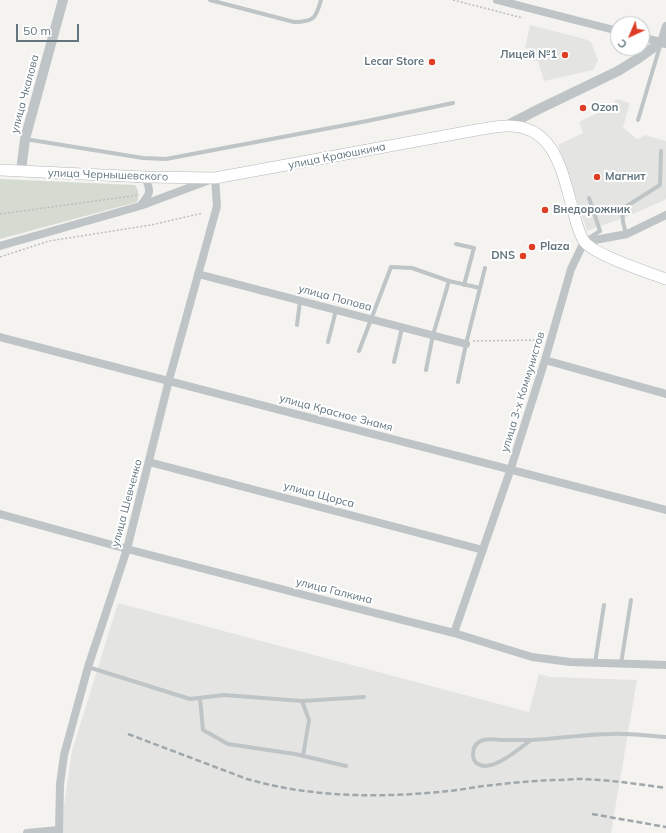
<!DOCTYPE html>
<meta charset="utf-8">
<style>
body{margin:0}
#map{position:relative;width:666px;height:833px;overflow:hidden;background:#f4f3f0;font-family:Mulish,sans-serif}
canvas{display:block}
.north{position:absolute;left:610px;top:16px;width:40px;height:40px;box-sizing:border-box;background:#fff;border:1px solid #c1c8cc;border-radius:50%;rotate:224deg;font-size:11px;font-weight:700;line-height:16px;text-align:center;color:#637680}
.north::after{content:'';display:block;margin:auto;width:14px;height:18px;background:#de3d26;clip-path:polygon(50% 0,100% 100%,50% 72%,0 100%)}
.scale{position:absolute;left:16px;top:24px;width:63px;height:18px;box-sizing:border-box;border:2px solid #637680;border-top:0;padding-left:5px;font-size:12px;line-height:14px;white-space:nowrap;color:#637680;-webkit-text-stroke:3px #fff;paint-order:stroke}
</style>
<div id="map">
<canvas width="666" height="833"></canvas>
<div class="north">С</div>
<div class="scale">50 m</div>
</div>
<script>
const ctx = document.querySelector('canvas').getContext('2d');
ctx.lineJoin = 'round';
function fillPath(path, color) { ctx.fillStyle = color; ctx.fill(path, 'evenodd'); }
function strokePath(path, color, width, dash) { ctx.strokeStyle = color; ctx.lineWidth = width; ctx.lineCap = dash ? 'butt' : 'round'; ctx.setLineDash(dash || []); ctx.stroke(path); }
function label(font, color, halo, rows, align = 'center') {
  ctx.font = font + ' Mulish,sans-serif'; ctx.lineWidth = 4; ctx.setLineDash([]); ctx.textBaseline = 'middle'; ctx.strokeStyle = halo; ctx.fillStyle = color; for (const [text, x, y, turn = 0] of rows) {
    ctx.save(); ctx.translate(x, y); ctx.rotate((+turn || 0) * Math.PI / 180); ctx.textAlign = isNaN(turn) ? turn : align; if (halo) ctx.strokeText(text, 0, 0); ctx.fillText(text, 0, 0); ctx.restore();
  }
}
const built = new Path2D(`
 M530 25 585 39 591 42 598 60 593 70 544 81 538 61H533V50L525 48Z
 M617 99 630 103 623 127 635 138 639 139 645 135 666 141V197L665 200 628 216 587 231 558 145 583 133 579 122 614 105 615 100Z
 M118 603 529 712 539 674 550 677 637 680 611 833H60L72 751Z`);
const green = new Path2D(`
 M0 179 135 185C138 189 140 196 137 202L0 239Z`);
const path = new Path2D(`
 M453 0 523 18
 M0 214 139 195
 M0 257 49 241 151 225 203 213
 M473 341 542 340`);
const service = new Path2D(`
 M210 0 294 22C314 22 316 18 321 0
 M638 120 660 46
 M25 139 143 158 166 159 367 121 453 103
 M589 198 600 231 589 238
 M626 234 623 222 622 209 660 185 661 151
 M456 244 474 248 464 285
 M297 325 300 301
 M328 342 336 310
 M359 351 391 267 412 268 449 281 480 288
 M394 362 402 328
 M426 370 433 335 449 281
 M458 382 466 344 485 268
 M595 663 604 605
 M621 664 631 600
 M88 667 190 699 224 695 302 701 364 697
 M200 698 203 730 228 744 295 754 346 766
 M302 701 309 720 303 756
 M531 740C520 748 492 773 478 764 474 762 473 758 473 754 473 747 477 742 483 740 489 739 495 739 501 740 512 740 522 740 532 740 558 739 585 734 611 734 629 733 648 736 666 737`);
const minor = new Path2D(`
 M497 0 618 31
 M642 37 661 42 666 26
 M141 205C151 193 151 191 145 177
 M0 246 140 206 215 178 217 206 169 380 127 549 88 667 64 755 60 784 59 833
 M198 274 466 344
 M0 337C222 394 444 454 666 510
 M545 360 666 394
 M149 462 483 550
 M0 514 127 549 316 598 454 633 532 657 570 662 666 665
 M454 633 510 471 545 360 571 269 584 242 627 234 666 215
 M27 833 58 830`);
const tertiary = new Path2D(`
 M506 126 539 109 618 71 639 58 661 42 666 43
 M21 171 25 139 63 0`);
const secondary = new Path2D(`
 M0 170 145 177 215 178 482 129C490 128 498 126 506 126 555 124 562 172 573 210 575 218 579 234 584 241 592 254 649 273 666 279`);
const rail = new Path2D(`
 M128 734 247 779C313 798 382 798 449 791 461 790 473 787 485 786 508 783 531 781 554 780 563 780 573 779 582 779 610 780 638 784 666 788
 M592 814 666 827`);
const markers = [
 [565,55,4,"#de3d26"],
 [432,62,4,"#de3d26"],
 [583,108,4,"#de3d26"],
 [597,177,4,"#de3d26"],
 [545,210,4,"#de3d26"],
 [532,247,4,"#de3d26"],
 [523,256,4,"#de3d26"]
];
const poiNames = [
 ["Лицей №1",557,55,"right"],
 ["Lecar Store",424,62,"right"],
 ["Ozon",591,108],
 ["Магнит",605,177],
 ["Внедорожник",553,210],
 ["Plaza",540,247],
 ["DNS",515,256,"right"]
];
const streetNames = [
 ["улица Чкалова",25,94,-75],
 ["улица Краюшкина",337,156,-11],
 ["улица Чернышевского",108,175,2],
 ["улица Попова",335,298,15],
 ["улица 3-х Коммунистов",523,392,-73],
 ["улица Красное Знамя",336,413,15],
 ["улица Щорса",319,495,15],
 ["улица Шевченко",127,503,-75],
 ["улица Галкина",334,591,14]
];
fillPath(built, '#e4e5e3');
fillPath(green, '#d6dbd1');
strokePath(secondary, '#b1b7ba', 12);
strokePath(path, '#bbbdbf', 1.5, [2, 2]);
strokePath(service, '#bfc4c6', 4);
strokePath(minor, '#bfc4c6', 8);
strokePath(tertiary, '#bfc4c6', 10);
strokePath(secondary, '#fff', 11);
strokePath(rail, '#a0a7ab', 2.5, [6, 3]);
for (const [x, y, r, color] of markers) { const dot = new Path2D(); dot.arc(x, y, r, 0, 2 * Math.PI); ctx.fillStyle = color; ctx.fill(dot); strokePath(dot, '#fff', 1.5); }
label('bold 11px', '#637680', '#fff', poiNames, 'left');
label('11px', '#637680', '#fff', streetNames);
</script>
